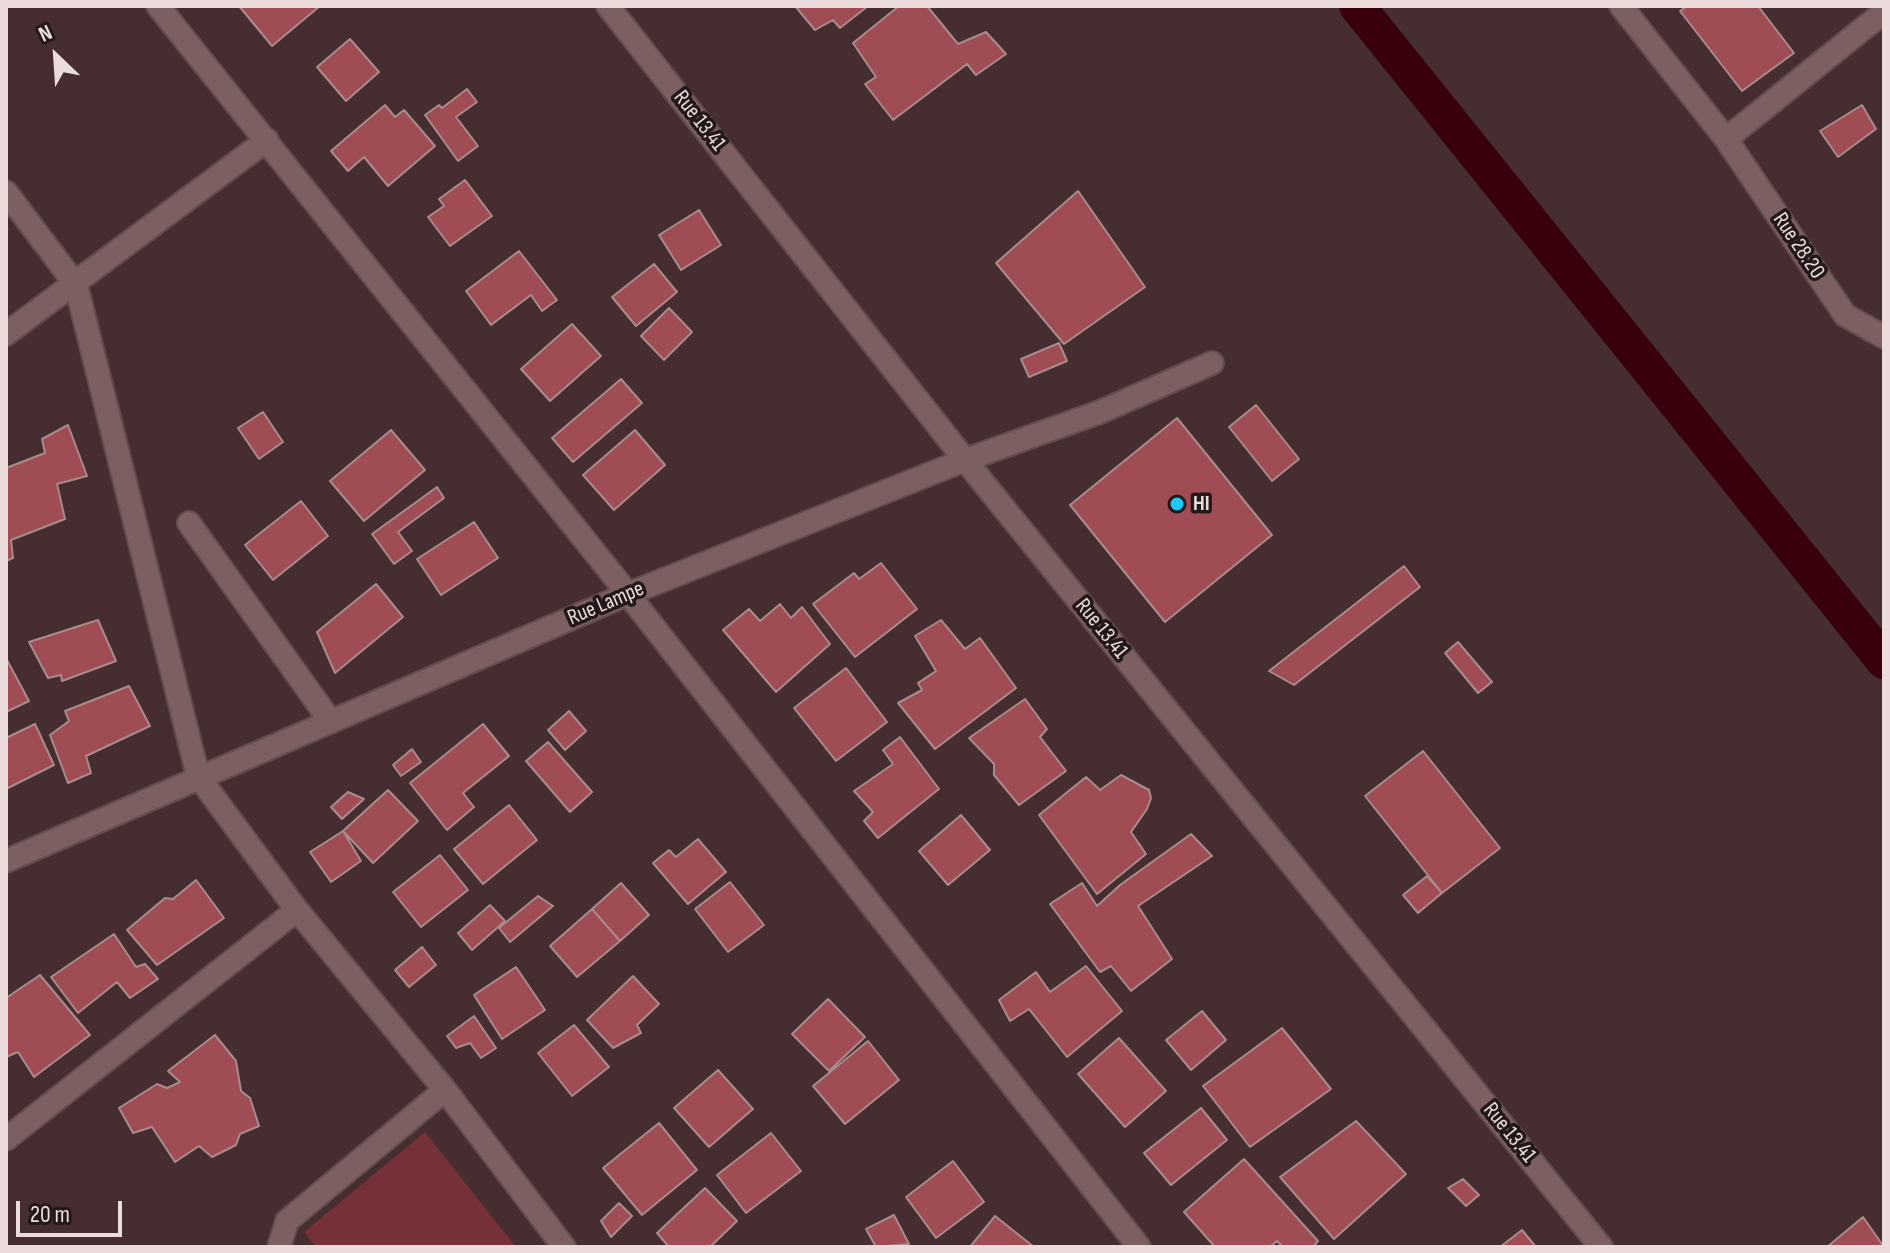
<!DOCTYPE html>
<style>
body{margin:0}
#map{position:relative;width:1890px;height:1253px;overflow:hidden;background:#462d2f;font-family:"Sofia Sans Condensed",sans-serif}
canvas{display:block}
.frame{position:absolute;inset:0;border:8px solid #ebdbdb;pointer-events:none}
.north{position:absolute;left:16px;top:16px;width:80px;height:80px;-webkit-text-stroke:6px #24191a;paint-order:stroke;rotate:335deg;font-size:22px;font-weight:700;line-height:32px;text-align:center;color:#ebdbdb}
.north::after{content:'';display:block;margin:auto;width:28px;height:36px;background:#ebdbdb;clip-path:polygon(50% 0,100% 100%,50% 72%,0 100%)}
.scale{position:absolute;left:16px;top:1201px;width:106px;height:36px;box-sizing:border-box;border:4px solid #ebdbdb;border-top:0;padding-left:10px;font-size:24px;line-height:28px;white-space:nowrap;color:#ebdbdb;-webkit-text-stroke:6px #24191a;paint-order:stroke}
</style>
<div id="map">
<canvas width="1890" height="1253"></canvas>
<div class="frame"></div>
<div class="north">N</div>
<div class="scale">20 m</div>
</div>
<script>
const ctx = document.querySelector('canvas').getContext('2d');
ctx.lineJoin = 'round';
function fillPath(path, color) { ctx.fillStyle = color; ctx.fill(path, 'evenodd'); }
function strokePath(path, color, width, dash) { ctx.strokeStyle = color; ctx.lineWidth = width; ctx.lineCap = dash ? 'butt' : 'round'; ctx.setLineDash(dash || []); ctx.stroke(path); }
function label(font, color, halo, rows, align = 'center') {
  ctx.font = font + ' "Sofia Sans Condensed",sans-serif'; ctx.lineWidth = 7; ctx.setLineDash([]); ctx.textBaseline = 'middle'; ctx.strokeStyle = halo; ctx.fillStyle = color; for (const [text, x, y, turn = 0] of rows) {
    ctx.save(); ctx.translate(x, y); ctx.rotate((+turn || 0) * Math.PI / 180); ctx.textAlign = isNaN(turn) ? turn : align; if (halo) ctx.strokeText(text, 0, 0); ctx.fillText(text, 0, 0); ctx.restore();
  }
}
const green = new Path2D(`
 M425 1132 516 1247H316L304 1232Z`);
const canal = new Path2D(`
 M1357 6 1884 661`);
const building = new Path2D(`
 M239 6H320L272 46Z
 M795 6H868L840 28 833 20 815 30Z
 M899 6H927L958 44 986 32 1006 54 976 75 967 64 893 120 865 84 876 77 853 43Z
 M1687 6H1758L1794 53 1742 91 1680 11Z
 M350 39 379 72 346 101 317 67Z
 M467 89 477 102 456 117 478 146 458 161 425 115 439 105 442 108Z
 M385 105 395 117 404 110 435 146 388 186 364 157 348 171 331 151Z
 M1862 105 1876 129 1838 157 1820 131Z
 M465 180 492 216 450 246 428 217 444 206 439 199Z
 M1078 191 1145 287 1064 344 996 263Z
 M699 210 721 245 681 270 659 235Z
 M519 251 557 300 542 311 531 295 491 325 466 291Z
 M654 264 677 292 636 326 612 297Z
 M669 308 692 332 664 360 641 336Z
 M572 324 601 356 550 401 521 369Z
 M1059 343 1067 361 1029 377 1021 359Z
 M621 379 642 403 573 462 552 438Z
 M1256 405 1299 459 1272 481 1229 427Z
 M263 412 283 442 259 459 238 428Z
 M1177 418 1272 535 1165 622 1070 505Z
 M68 425 87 476 57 484 65 519 11 540 13 558 6 561V468L45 453 42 439Z
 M391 430 425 470 364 521 330 481Z
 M635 430 665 465 614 510 583 475Z
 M437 487 444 498 398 532 412 551 394 564 372 534Z
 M301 501 328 536 273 580 245 545Z
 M474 522 498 558 441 595 417 559Z
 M881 563 917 609 855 657 813 604 854 573 859 579Z
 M1404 566 1420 587 1294 685 1269 671Z
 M376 584 403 617 335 673 317 632Z
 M780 604 791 618 802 607 830 644 776 692 723 630 749 609 760 621Z
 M98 620 116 661 62 681 61 675 48 678 29 642Z
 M941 620 965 649 980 638 1016 688 935 749 898 703 922 690 918 683 936 671 915 636Z
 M1458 642 1492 682 1478 693 1445 653Z
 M6 658 29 701 6 712Z
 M846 668 887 722 836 761 794 708Z
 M129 686 150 726 86 756 91 773 68 783 50 735 69 721 65 711Z
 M1025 699 1047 729 1040 737 1066 771 1019 805 994 775V764L969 738Z
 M569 711 586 731 565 750 548 730Z
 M35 724 54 765 6 789V738Z
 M483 724 509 756 463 793 474 807 447 830 410 783Z
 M900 737 939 789 878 838 864 821 873 812 854 791 893 764 883 750Z
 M548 742 592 792 570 812 526 761Z
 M412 749 421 762 401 776 393 765Z
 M1423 751 1500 848 1442 893 1365 796Z
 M1121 775 1149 790 1151 798 1147 809 1131 832 1146 854 1097 894 1039 815 1086 777 1100 790Z
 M388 790 418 821 373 863 343 831Z
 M348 792 364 799 342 819 331 807Z
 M509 805 537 840 483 884 454 849Z
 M961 815 990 850 948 885 919 851Z
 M343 831 361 861 331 882 310 852Z
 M1191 834 1212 856 1138 906 1172 959 1131 991 1111 966 1100 972 1050 904 1082 883 1097 906 1120 885Z
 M698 839 726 872 688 904 653 863 669 850 676 857Z
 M440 855 468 890 421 927 393 892Z
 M1427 876 1442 893 1418 913 1403 895Z
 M196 880 224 918 157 965 127 930 165 898 173 899Z
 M730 882 764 925 728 952 695 909Z
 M621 883 649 915 620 941 592 909Z
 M538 896 553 906 510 942 499 928Z
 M490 905 505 921 472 950 458 933Z
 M592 909 620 941 577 977 550 946Z
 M114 934 136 967 145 964 158 979 130 998 117 982 78 1013 51 977Z
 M422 947 436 965 409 987 395 970Z
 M1086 966 1122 1011 1067 1057 1029 1009 1010 1021 999 1000 1036 972 1050 992Z
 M516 967 545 1010 502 1039 474 995Z
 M40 975 90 1035 34 1077 18 1052 6 1057V998Z
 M633 976 659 1004 637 1025 641 1033 613 1048 587 1020Z
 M828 999 865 1037 829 1071 792 1034Z
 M1202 1011 1226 1040 1191 1070 1166 1040Z
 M474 1016 496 1048 481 1058 470 1043 456 1048 447 1036Z
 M574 1025 609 1067 572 1096 538 1053Z
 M1282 1028 1331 1089 1250 1147 1203 1086Z
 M215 1035 236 1061 241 1091 250 1098 259 1126 240 1134 236 1145 212 1157 199 1146 175 1162 152 1127 133 1133 119 1108 157 1084 167 1088 180 1082 168 1071Z
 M1119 1038 1166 1091 1125 1127 1078 1074Z
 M868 1041 899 1080 845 1124 813 1086Z
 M718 1070 753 1109 709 1147 674 1108Z
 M1201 1108 1227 1140 1171 1185 1144 1153Z
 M1356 1121 1406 1174 1334 1239 1280 1177Z
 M659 1123 697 1170 642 1215 603 1168Z
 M771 1133 801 1171 746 1213 717 1175Z
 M1244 1159 1318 1241 1313 1247H1283L1277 1241 1270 1247H1215L1184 1212Z
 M953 1161 984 1202 936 1238 906 1197Z
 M1463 1179 1479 1195 1466 1206 1448 1188Z
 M705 1188 737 1221 710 1247H669L657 1233Z
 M619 1203 632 1216 611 1237 601 1221Z
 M894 1215 909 1244 876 1247 866 1229Z
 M995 1216 1034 1247H970Z
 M1863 1217 1884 1247H1827Z
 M1522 1230 1536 1247H1500Z`);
const minor = new Path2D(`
 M158 6 628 594 1139 1247
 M608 6 965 460 1601 1247
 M1621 6 1726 139 1845 315 1884 337
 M1726 139 1884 12
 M6 192 76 285 198 776 297 910 445 1090 564 1247
 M6 334 267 140
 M189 523 331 722
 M6 861 628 594 965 460 1100 412 1212 363
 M6 1139 297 910
 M279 1247 287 1221 445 1090`);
const markers = [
 [1177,504,8,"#1bc9fc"]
];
const streetNames = [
 ["Rue 13.41",699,121,52],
 ["Rue 28.20",1798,246,56],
 ["Rue Lampe",606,604,-23],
 ["Rue 13.41",1101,629,51],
 ["Rue 13.41",1509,1133,51]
];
const poiNames = [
 ["HI",1193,504]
];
fillPath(green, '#753038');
strokePath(canal, '#37000a', 36);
fillPath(building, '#a04c55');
strokePath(building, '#a98b8c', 2);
strokePath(minor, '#614c4e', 26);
strokePath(minor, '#7c6061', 22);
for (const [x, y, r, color] of markers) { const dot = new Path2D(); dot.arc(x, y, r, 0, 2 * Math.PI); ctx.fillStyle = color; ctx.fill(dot); strokePath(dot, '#24191a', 3); }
label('22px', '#ebdbdb', '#24191a', streetNames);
label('bold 22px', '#ebdbdb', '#24191a', poiNames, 'left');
</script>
